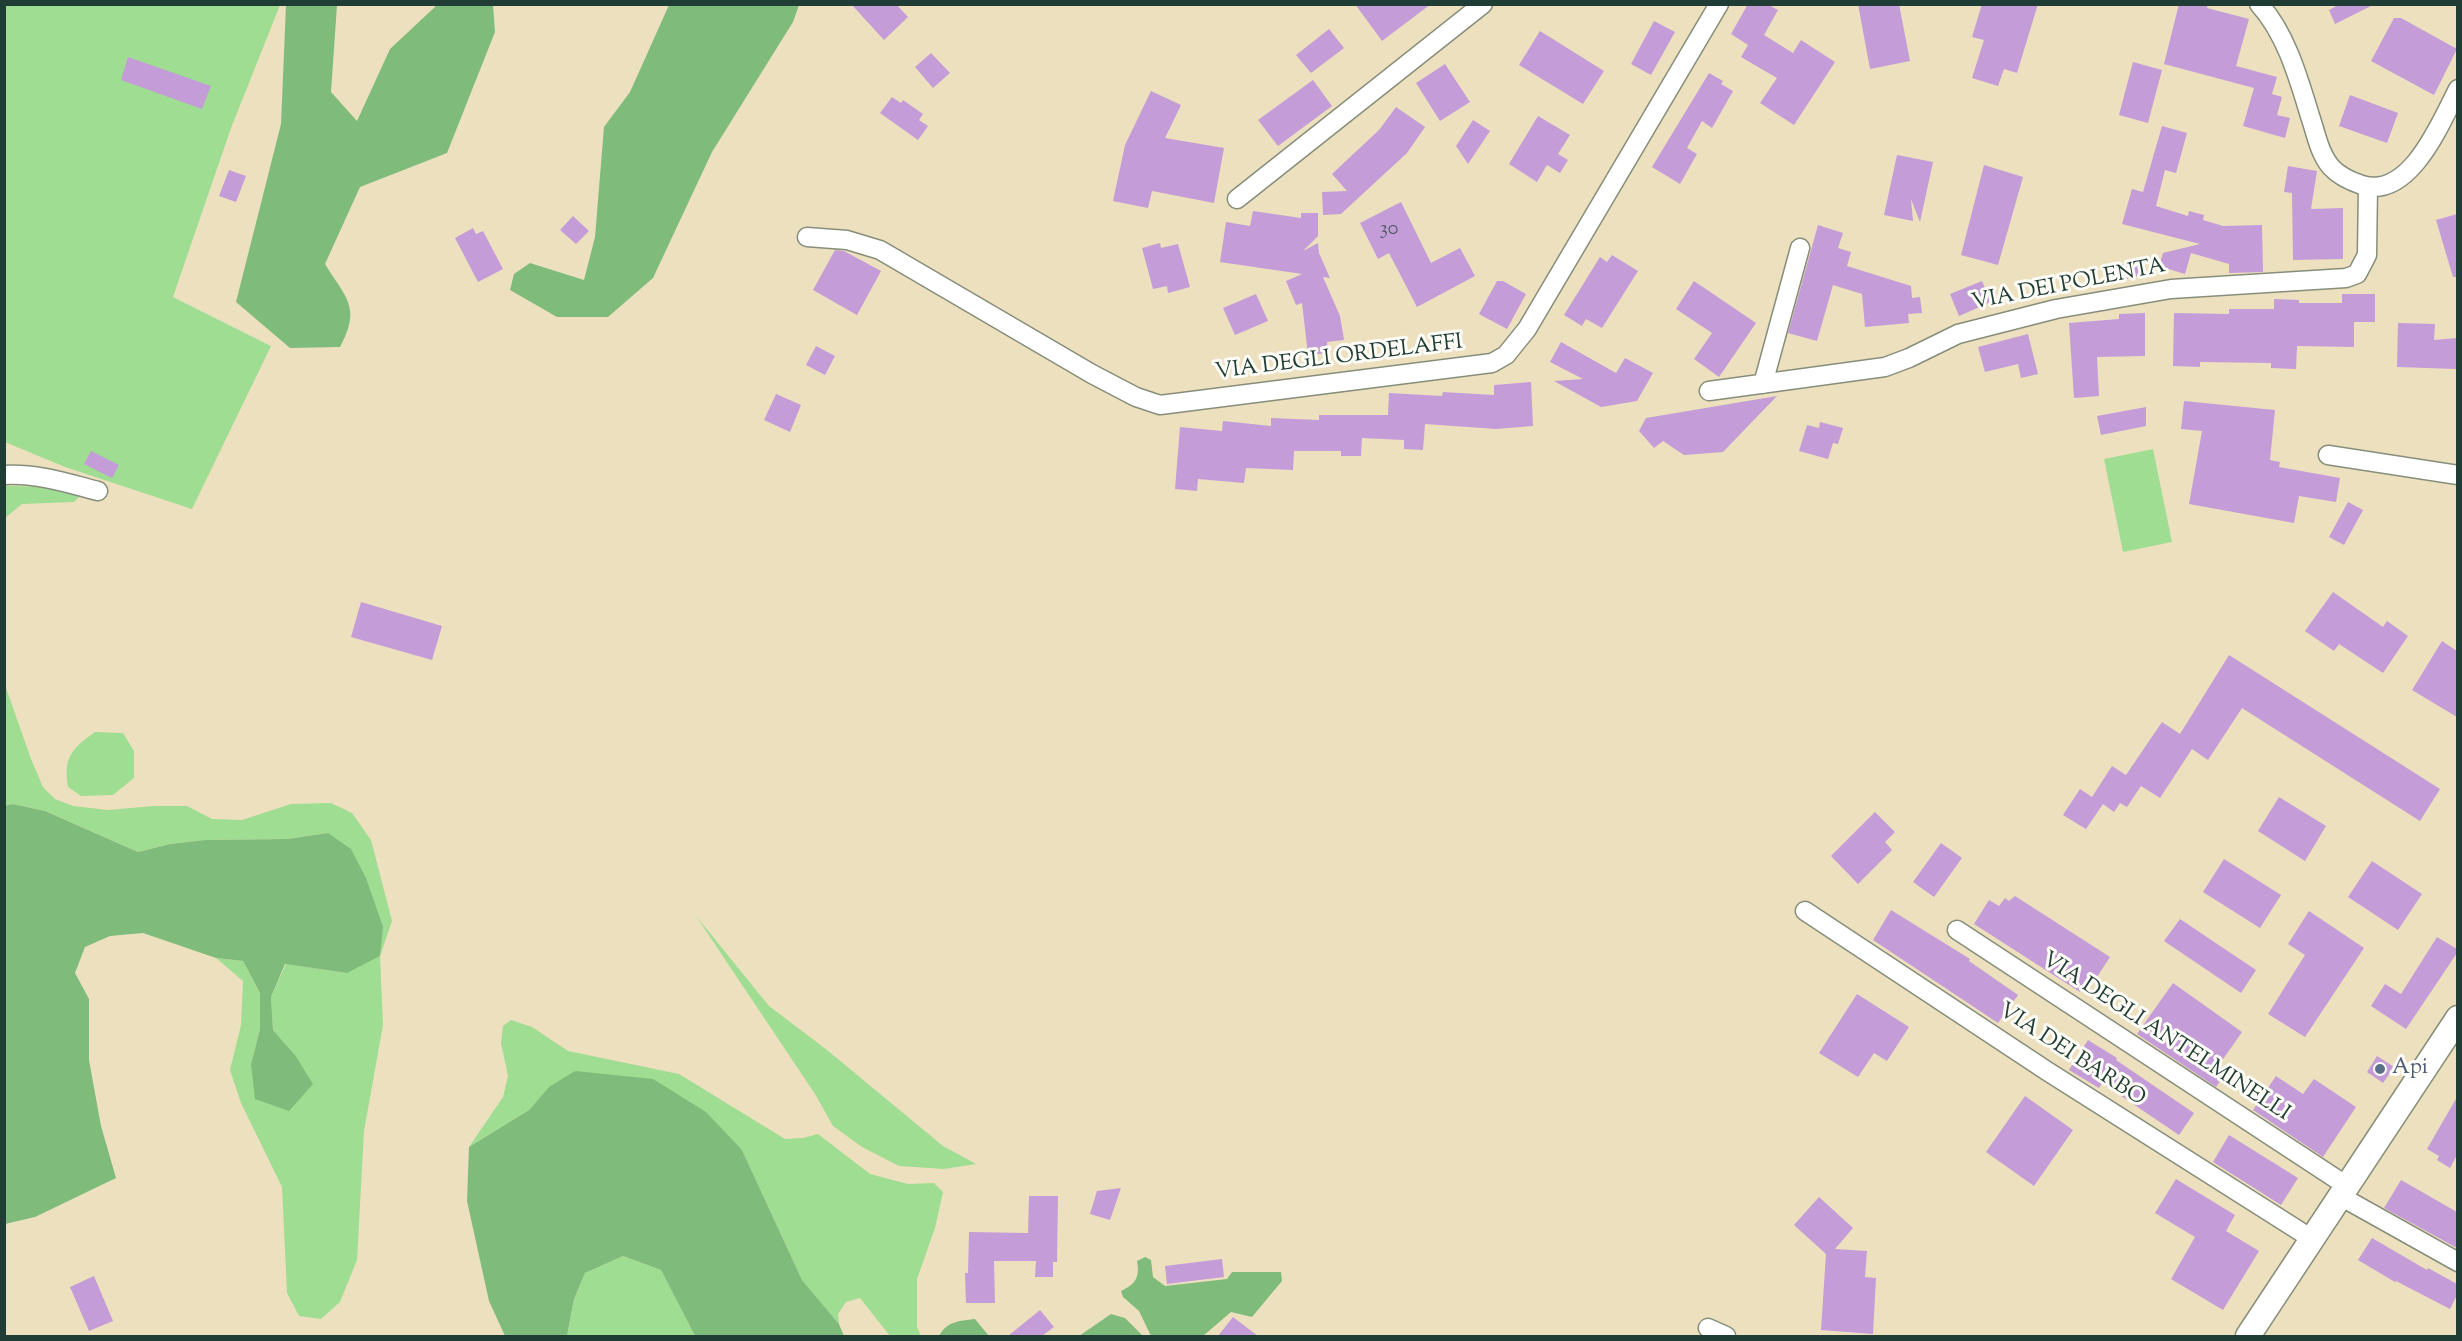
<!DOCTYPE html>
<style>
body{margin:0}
#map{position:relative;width:2462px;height:1341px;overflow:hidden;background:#ede0bf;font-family:"Sorts Mill Goudy",serif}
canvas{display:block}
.frame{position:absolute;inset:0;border:6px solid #1f3d34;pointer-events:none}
</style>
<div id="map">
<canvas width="2462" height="1341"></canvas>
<div class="frame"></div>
</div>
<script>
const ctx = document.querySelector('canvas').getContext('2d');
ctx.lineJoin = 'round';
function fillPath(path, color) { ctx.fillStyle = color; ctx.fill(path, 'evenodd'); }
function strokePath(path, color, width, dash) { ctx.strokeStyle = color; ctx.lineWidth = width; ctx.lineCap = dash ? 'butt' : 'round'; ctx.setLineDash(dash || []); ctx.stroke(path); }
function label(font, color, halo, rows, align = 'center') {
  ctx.font = font + ' "Sorts Mill Goudy",serif'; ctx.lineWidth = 6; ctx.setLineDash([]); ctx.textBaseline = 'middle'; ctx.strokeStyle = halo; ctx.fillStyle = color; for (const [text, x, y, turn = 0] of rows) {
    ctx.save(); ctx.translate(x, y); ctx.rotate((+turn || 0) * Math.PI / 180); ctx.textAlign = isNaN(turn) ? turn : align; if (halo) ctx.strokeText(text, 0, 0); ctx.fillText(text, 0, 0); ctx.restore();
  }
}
const green = new Path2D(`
 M4 5H280L231 128 173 297 271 346 192 509 65 467 5 442Z
 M2153 449 2172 542 2123 552 2104 459Z
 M5 486 56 487 79 497 74 502 22 504 5 518Z
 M4 682 31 759 43 787 55 799 73 806 108 810 154 806H187L212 819 242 820 291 804 331 803 352 813 371 840 392 921 380 956 383 1025 364 1131 357 1260 340 1302 321 1319 299 1316 287 1293 282 1187 241 1103 230 1070 241 1025 243 981 216 958 243 961 260 993V1029L251 1064 295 1055 273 1030 271 997 286 964 347 973 328 833 287 839 205 840 170 844 138 852 45 811 13 804 5 806Z
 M95 732 123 733 134 751V778L113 795 81 796 68 787C63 758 72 748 95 732Z
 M696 916 769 1006 827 1050 943 1146 976 1164 944 1169 899 1166 862 1147 833 1126 815 1094Z
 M511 1020 532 1027 568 1051 679 1074 785 1139 803 1138 818 1134 870 1174 908 1184 934 1183 943 1192 935 1228 917 1279V1327L921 1336H890L860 1298 846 1302 838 1314 839 1324 802 1280 742 1150 549 1087 529 1110 469 1147 503 1097 508 1076 501 1043 503 1026Z
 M623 1256 661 1270 695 1336H567L574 1299 585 1273Z`);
const forest = new Path2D(`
 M286 5H337L331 92 357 121 390 49 437 5H493L495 32 447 153 360 187 325 264C345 297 362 307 340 347L290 348 236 302 281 124Z
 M669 5H799L793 22 712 152 653 278 608 317H557L510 290 514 274 530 263 584 280 595 237 604 127 630 92Z
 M13 804 45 811 138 852 170 844 205 840 287 839 328 833 351 849 366 878 383 927 380 956 347 973 285 964 271 997 273 1030 295 1055 313 1084 289 1111 255 1099 251 1064 260 1029V993L243 961 216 958 143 933 110 936 85 947 75 973 89 999V1060L101 1126 116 1178 35 1217 5 1224 4 806Z
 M575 1071 653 1079 706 1112 742 1150 802 1280 839 1324 844 1336H695L661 1270 623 1256 585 1273 574 1299 567 1336H505L489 1301 467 1201 469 1147 529 1110 549 1087Z
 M1145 1257 1151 1260 1153 1277 1165 1286 1227 1279 1232 1272H1281L1282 1281 1252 1317 1231 1312 1203 1336H1151L1139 1311 1123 1297 1121 1291C1136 1284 1140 1277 1137 1261Z
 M1111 1314 1125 1318 1143 1336H1079Z
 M975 1319 989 1336H939C947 1321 959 1321 975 1319Z`);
const building = new Path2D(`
 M851 4H896L908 17 884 40Z
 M1355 4H1431L1382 41Z
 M1748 4H1767L1778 10 1764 35 1793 53 1801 40 1835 62 1794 125 1760 103 1777 78 1741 57 1748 45 1731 34Z
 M1858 4H1899L1910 61 1870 69Z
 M1982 4H2038L2017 73 2004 69 1998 86 1972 78 1984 40 1972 37Z
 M2179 4H2208L2207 8 2249 19 2236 66 2277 77 2272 94 2282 97 2277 115 2290 118 2285 138 2243 126 2254 88 2164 64Z
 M2340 4H2375L2335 24 2329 10Z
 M2394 18H2401L2457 49 2434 95 2371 61Z
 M1654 21 1675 32 1651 75 1631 64Z
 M1329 29 1344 48 1311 73 1296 55Z
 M1540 31 1604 71 1583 104 1519 65Z
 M931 53 950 73 933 88 915 67Z
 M128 57 211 86 202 109 121 80Z
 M2133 62 2162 70 2148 123 2119 115Z
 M1445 64 1470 102 1440 121 1416 83Z
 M1709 73 1723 81 1721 84 1733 91 1712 128 1702 121 1687 148 1697 154 1680 184 1652 167Z
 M1313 80 1332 106 1278 146 1258 120Z
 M1151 91 1181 105 1165 138 1224 148 1214 203 1152 191 1148 208 1113 201 1125 145Z
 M2350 95 2398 113 2387 143 2339 126Z
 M892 97 901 103 903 100 923 114 919 120 928 126 918 140 880 113Z
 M1396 107 1425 127 1407 153 1341 214 1323 215 1322 192 1347 191 1332 174 1379 130Z
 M1538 116 1570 135 1558 154 1568 160 1560 173 1547 165 1537 182 1509 164Z
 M1473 120 1490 131 1468 164 1456 146Z
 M2162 126 2187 133 2176 173 2165 170 2156 206 2188 216 2189 211 2204 215 2203 220 2223 226 2262 225 2263 272 2229 273V264L2191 253 2185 274 2159 266 2163 253 2200 244 2122 224 2132 189 2143 192Z
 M1897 155 1933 162 1920 222 1911 199 1913 221 1884 215Z
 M1984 165 2023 177 1998 265 1961 255Z
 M2288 166 2317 171 2311 209 2343 208V259L2293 260 2292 193 2284 192Z
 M229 170 246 176 236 202 219 196Z
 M1401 202 1431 263 1460 248 1475 276 1417 307 1389 253 1378 259 1360 223Z
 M1253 211 1301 218V213H1318V236L1303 251 1318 243 1319 253 1330 278 1323 277 1340 316 1344 340 1327 342 1328 353 1308 355 1302 303 1296 305 1286 281 1302 274 1220 262 1226 222 1250 226Z
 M2457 214V277H2453L2436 220Z
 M573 216 589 231 576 244 560 230Z
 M1818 225 1843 233 1838 248 1851 252 1847 266 1911 286 1912 298 1920 297 1922 313 1908 314 1909 323 1865 327 1862 294 1833 285 1817 341 1788 333Z
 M473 228 476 234 483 231 503 269 478 282 455 238Z
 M1160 243 1161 248 1178 244 1190 287 1168 293 1167 286 1153 289 1142 248Z
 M835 250 844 251 881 271 857 315 813 290Z
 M1612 255 1638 271 1602 328 1586 319 1582 326 1564 315 1600 257 1607 262Z
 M2138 260 2142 275 2113 283 2109 268Z
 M1497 281H1503L1526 294 1507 329 1479 314Z
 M1694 281 1756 323 1719 377 1694 359 1712 333 1676 309Z
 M1982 281 1991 302 1959 316 1950 294Z
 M1256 294 1268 321 1235 335 1223 308Z
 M2342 294H2375V322H2354V347L2297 346 2296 369 2271 368V363L2200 362V367L2173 366 2174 313 2229 314V309H2274V299L2299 300V303H2342Z
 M2145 313V356L2097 357 2099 396 2074 398 2069 323 2119 319V314Z
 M2398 323 2435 324 2434 340 2457 338V369L2397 367Z
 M2028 334 2038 374 2021 378 2018 364 1985 372 1978 347Z
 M1561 342 1616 373 1625 358 1653 373 1637 401 1601 407 1554 381 1583 379 1550 362Z
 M816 346 835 356 825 375 806 365Z
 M1531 382 1533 426 1496 429 1425 424 1423 450 1404 449V440L1362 438 1361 456H1341V451H1294L1293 470 1246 468 1244 483 1198 479 1197 491 1175 489 1180 427 1222 431 1223 421 1271 426V418L1319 420V415H1388L1389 393 1442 396 1443 392 1494 395V385Z
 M776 394 801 405 790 432 764 420Z
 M1777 396 1723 452 1684 455 1663 441 1654 448 1639 431 1646 418Z
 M2184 401 2275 410 2270 460 2280 462 2279 467 2340 478 2336 502 2299 496 2294 523 2189 504 2202 431 2181 429Z
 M2146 407V426L2101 435 2097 416Z
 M1820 422 1843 428 1838 444 1833 443 1828 459 1799 451 1807 425 1819 428Z
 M91 451 119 465 112 478 84 464Z
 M2348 502 2363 510 2344 545 2329 537Z
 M2333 592 2383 627 2387 621 2408 636 2383 673 2339 644 2334 651 2305 631Z
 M361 602 442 626 432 660 351 637Z
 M2442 641 2457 651V717L2412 690Z
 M2229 655 2440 789 2420 821 2242 708 2208 760 2192 749 2160 798 2141 786 2127 807 2120 803 2114 812 2103 804 2086 829 2063 815 2080 789 2092 797 2112 766 2126 775 2162 722 2180 734Z
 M2279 797 2326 826 2305 861 2258 831Z
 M1875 812 1895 832 1885 842 1892 850 1858 884 1831 856Z
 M1941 843 1962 858 1934 897 1913 882Z
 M2224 859 2281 895 2260 928 2203 892Z
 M2372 861 2422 894 2398 930 2348 897Z
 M2015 896 2110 957 2095 980 2090 977 2080 992 1974 924 1989 900 1999 906 2005 898 2009 901Z
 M1891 910 1970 959 1969 961 2018 995 1998 1023 1873 940Z
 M2309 911 2364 948 2305 1037 2268 1014 2305 955 2288 944Z
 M2180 919 2256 970 2241 993 2164 941Z
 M2437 937 2457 949V953L2406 1029 2371 1006 2385 984 2401 994Z
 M2173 983 2242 1032 2219 1065 2227 1071 2216 1087 2137 1034Z
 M1857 994 1909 1027 1887 1061 1874 1053 1858 1077 1819 1053Z
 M2088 1040 2117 1058 2116 1060 2194 1113 2179 1135 2102 1083 2099 1088 2069 1070Z
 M2377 1056 2394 1067 2383 1083 2367 1072Z
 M2276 1076 2303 1094 2314 1079 2356 1107 2323 1157 2253 1110Z
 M2025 1096 2073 1130 2034 1186 1986 1152Z
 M2457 1097V1155L2450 1168 2437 1160 2439 1156 2427 1149Z
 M2229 1135 2298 1178 2281 1205 2213 1162Z
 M2176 1179 2235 1215 2226 1231 2259 1251 2223 1310 2171 1279 2195 1237 2155 1213Z
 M2401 1180 2457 1212V1248L2384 1208Z
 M1121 1188 1110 1220 1090 1214 1097 1191Z
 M1029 1196H1058L1057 1262H1053V1277H1035L1036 1261H994L995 1303H966L965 1273H968L969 1232 1028 1233Z
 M1819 1197 1853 1228 1835 1249 1867 1251 1865 1277 1876 1278 1873 1334 1821 1330 1826 1254 1794 1225Z
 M2372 1238 2427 1270 2428 1268 2457 1284V1295L2450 1309 2396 1281 2395 1282 2358 1260Z
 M1222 1259 1224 1277 1167 1284 1165 1266Z
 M94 1276 113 1321 89 1331 70 1287Z
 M1040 1310 1054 1327 1042 1336H1008Z
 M1233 1317 1258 1336H1218Z`);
const minor = new Path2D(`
 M2259 4C2286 33 2299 80 2310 116 2316 133 2319 153 2331 167 2339 176 2350 181 2362 185 2410 200 2441 122 2458 89
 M1237 199 1483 4
 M807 237 847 240 880 250 1092 374 1136 397 1160 405 1492 363 1506 355 1527 329 1719 4
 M1763 384 1800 248
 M1709 391 1885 367 1909 358 1958 334 2056 309 2171 289 2346 278 2357 274 2367 255 2368 187
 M2328 455 2458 475
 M4 475C37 473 67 483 98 491
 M1805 911 2047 1071 2312 1239
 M1957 930 2347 1186
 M2340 1196 2458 1262
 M1708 1328 1726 1336`);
const major = new Path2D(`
 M2248 1336 2458 1018`);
const markers = [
 [2380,1069,6,"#5c6f8a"]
];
const numberNames = [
 ["30",1389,231]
];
const streetNames = [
 ["VIA DEI POLENTA",2069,286,-11],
 ["VIA DEGLI ORDELAFFI",1339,359,-7],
 ["VIA DEGLI ANTELMINELLI",2165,1038,33],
 ["VIA DEI BARBO",2071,1056,33]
];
const serviceNames = [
 ["Api",2392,1069]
];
fillPath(green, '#9fdd92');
fillPath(forest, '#7fbc7c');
fillPath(building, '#c49cd7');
strokePath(minor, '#868e7a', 21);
strokePath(major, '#868e7a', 27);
strokePath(minor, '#fff', 18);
strokePath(major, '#fff', 24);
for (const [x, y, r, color] of markers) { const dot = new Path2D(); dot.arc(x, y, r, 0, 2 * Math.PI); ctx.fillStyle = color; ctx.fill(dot); strokePath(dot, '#fdfcf7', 2); }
label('20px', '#48555d', null, numberNames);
label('22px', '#1f3d34', '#fdfcf7', streetNames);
label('22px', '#4e5e75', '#fdfcf7', serviceNames, 'left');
</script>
